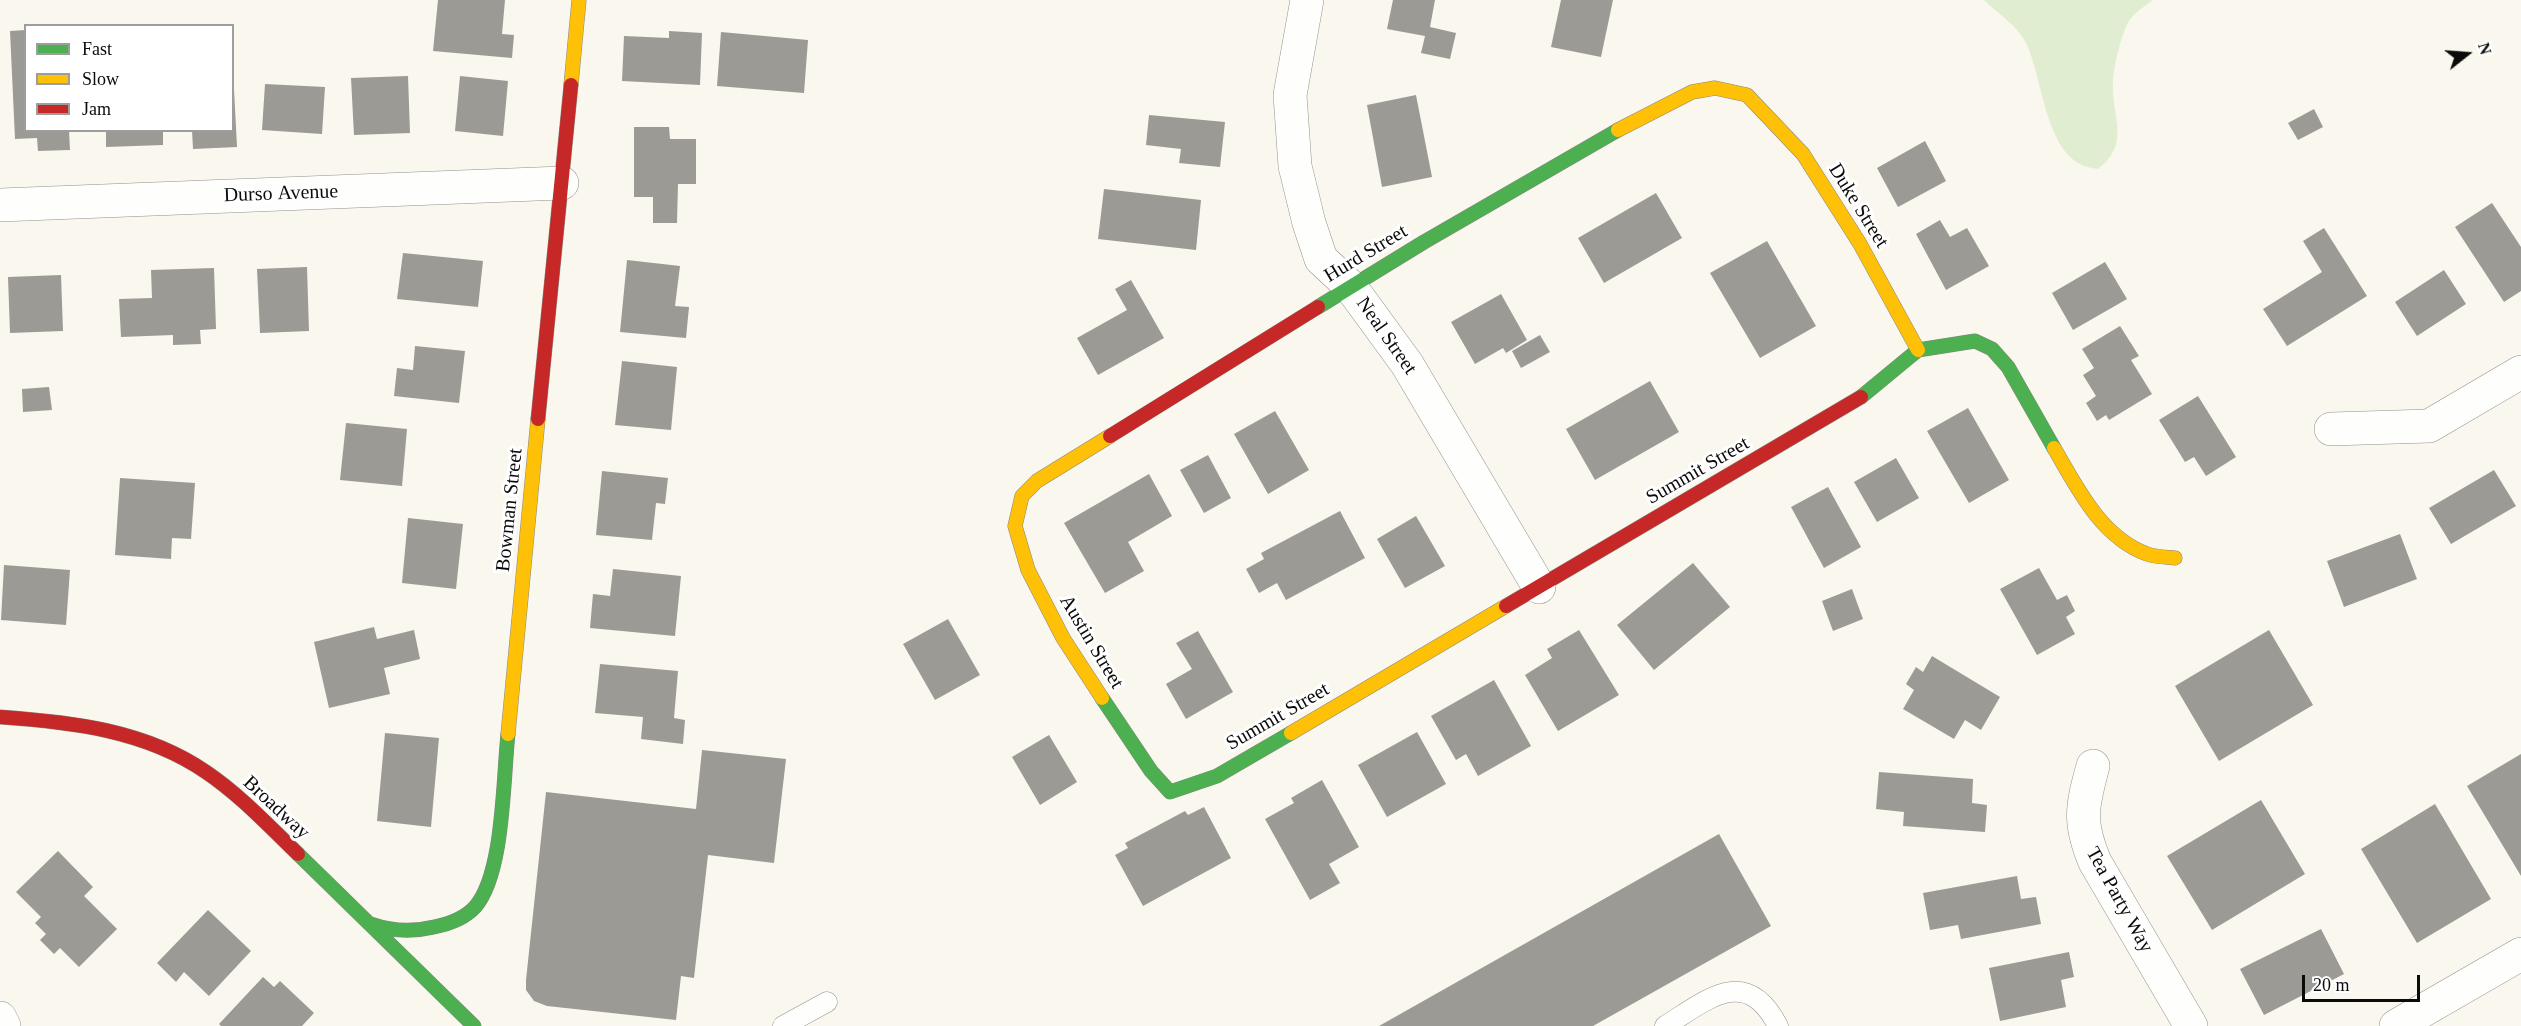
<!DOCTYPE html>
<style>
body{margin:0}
#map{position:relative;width:2521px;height:1026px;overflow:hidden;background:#f9f7ee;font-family:Georgia,serif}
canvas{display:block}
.legend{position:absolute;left:24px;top:24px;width:210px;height:108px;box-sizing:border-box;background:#fff;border:2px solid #9d9d9d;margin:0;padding:8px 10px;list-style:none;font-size:18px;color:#0b0b0b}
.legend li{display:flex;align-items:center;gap:12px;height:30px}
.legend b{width:30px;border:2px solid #9d9d9d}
.north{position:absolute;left:2437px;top:24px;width:60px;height:60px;-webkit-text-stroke:4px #fff;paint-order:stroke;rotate:73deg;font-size:16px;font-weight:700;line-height:24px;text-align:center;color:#0b0b0b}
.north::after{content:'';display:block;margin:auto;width:21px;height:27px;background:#0b0b0b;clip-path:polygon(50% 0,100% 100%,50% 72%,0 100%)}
.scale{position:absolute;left:2302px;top:975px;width:118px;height:27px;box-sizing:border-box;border:3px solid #0b0b0b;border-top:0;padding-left:8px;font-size:18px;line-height:21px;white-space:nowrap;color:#0b0b0b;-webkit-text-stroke:4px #fff;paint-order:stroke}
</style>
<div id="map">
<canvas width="2521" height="1026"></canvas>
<ul class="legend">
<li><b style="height:8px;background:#4caf50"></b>Fast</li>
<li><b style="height:8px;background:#ffc107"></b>Slow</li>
<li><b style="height:8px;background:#c62828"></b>Jam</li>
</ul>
<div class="north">N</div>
<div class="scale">20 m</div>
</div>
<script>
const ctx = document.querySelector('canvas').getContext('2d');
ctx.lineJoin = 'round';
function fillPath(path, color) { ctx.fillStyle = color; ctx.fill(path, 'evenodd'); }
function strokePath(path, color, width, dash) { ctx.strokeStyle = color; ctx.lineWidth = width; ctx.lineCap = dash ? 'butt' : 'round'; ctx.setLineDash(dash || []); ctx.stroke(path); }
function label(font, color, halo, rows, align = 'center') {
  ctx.font = font + ' Georgia,serif'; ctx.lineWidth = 6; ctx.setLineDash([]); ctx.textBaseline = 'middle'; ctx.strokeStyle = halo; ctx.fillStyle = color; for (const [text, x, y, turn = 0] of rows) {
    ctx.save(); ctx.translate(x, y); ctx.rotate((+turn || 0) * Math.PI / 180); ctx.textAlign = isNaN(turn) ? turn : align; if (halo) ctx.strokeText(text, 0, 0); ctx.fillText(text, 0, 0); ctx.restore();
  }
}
const green = new Path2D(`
 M1984 0H2153C2145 6 2135 12 2129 21 2121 35 2113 68 2113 84 2112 119 2131 143 2098 169 2092 168 2085 167 2080 164 2045 146 2042 76 2026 43 2017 25 1998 14 1984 0Z`);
const building = new Path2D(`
 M438 0H505L502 34 514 35 512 58 433 51Z
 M1393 0H1435L1430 27 1456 33 1450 59 1421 53 1425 36 1387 29Z
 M1561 0H1613L1601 57 1551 47Z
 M26 30V130H69L70 150 38 151 37 138 15 139 10 31Z
 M669 31 702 33 700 85 622 81 624 36 669 38Z
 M721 32 808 40 804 93 717 86Z
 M408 76 410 133 354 135 351 78Z
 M460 76 508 81 503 136 455 131Z
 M265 84 325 87 322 134 262 130Z
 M232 89H234L237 147 193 149 192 130H232Z
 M1416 95 1432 177 1382 187 1367 105Z
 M2314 109 2323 127 2298 140 2288 123Z
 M1149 115 1225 122 1220 167 1179 163 1181 149 1146 145Z
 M634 127H669L670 139H696V184H678L677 223H653V197H634Z
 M106 130H163V145L106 147Z
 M1925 141 1946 181 1898 207 1877 168Z
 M1104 189 1201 200 1196 250 1098 239Z
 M1656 193 1682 238 1604 283 1578 238Z
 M2492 203 2521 247V291L2504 302 2455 227Z
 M1940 220 1950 237 1967 228 1989 266 1946 290 1916 234Z
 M2324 228 2367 296 2287 346 2263 309 2322 272 2303 241Z
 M1767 241 1816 326 1760 358 1710 273Z
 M403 253 483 261 478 307 397 299Z
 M627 260 680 266 675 306 689 307 686 338 620 332Z
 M2105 262 2127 299 2073 330 2052 293Z
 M307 267 309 331 260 333 257 269Z
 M214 268 216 329 200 330 201 344 173 345V335L121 337 119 299 152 298 151 270Z
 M2444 270 2466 304 2417 336 2395 302Z
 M61 275 63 331 10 333 8 277Z
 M1131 280 1164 338 1098 375 1077 338 1127 310 1115 289Z
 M1501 294 1527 340 1506 353 1503 348 1475 364 1451 322Z
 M2120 326 2139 356 2131 360 2152 394 2109 420 2106 415 2097 421 2086 403 2096 396 2083 375 2094 368 2082 349Z
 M1540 335 1550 352 1521 368 1512 351Z
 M415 346 465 351 459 403 394 396 397 368 413 370Z
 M622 361 677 367 671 430 615 425Z
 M1650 381 1679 432 1595 480 1566 429Z
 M49 387 52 410 23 412 22 389Z
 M2198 396 2236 457 2206 476 2194 457 2185 462 2159 420Z
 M1968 408 2009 480 1969 503 1927 431Z
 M1275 411 1309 470 1268 494 1234 434Z
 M346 423 407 429 402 486 340 480Z
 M1208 455 1231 498 1204 513 1180 470Z
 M1896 458 1919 498 1877 522 1854 482Z
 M2494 470 2516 506 2451 544 2429 508Z
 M602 471 668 478 665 504 656 503 652 540 596 535Z
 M1149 474 1172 516 1128 542 1144 571 1105 593 1064 523Z
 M120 478 195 483 191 539 172 538 171 559 115 555Z
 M1828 487 1861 547 1824 568 1791 507Z
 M1340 511 1365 558 1286 600 1277 583 1259 593 1246 569 1264 559 1261 553Z
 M1416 516 1445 566 1405 588 1377 539Z
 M408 518 463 524 456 589 402 583Z
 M2400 534 2417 579 2344 607 2327 561Z
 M1693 563 1730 607 1654 670 1617 625Z
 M4 565 70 570 66 625 1 620Z
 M2039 568 2057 600 2067 595 2075 611 2066 617 2075 634 2037 655 2000 589Z
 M613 569 681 576 675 636 590 628 593 594 610 596Z
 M1852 589 1863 619 1833 631 1822 601Z
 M948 619 980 675 935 700 903 644Z
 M374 627 377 639 414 630 420 659 384 668 390 694 329 708 314 642Z
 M1579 630 1619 695 1558 731 1525 675 1552 658 1547 649Z
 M2269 630 2313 705 2219 761 2175 686Z
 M1198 631 1233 692 1186 719 1166 684 1192 669 1176 643Z
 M1932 656 2000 697 1981 730 1965 720 1954 739 1903 709 1914 690 1906 684 1916 667 1923 672Z
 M600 664 678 671 674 718 685 720 683 744 641 739 643 717 595 713Z
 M1494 680 1531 746 1478 776 1466 754 1456 760 1431 716Z
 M1417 732 1446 784 1387 817 1358 765Z
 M385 733 439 738 431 827 377 821Z
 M1049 735 1077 782 1040 805 1012 757Z
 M702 750 786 759 774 863 708 855 694 978 681 976 676 1020 547 1006 534 1001 526 990V980L546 792 696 809Z
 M2521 754V876L2467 786Z
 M1879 772 1973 779 1972 803 1987 805 1985 832 1903 826 1904 812 1876 809Z
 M1322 780 1359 847 1329 864 1340 883 1310 900 1265 819 1294 803 1291 798Z
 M2261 800 2305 874 2212 930 2167 856Z
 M2435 804 2491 899 2417 943 2361 849Z
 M1204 807 1231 858 1143 906 1115 855 1128 848 1125 843 1185 811 1188 815Z
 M1719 834 1771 926 1593 1026H1379Z
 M58 851 93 887 84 896 117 929 79 967 60 948 54 954 40 940 46 934 35 923 41 917 16 892Z
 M2017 876 2021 899 2036 897 2041 924 1961 939 1958 925 1930 930 1923 893Z
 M208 910 251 951 209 996 184 972 176 982 157 963Z
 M2321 929 2344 974 2264 1015 2240 969Z
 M2069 952 2074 977 2061 980 2066 1007 2000 1021 1989 968Z
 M263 977 274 987 280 981 314 1013 302 1026H221L219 1024Z`);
const lane = new Path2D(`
 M783 1026 827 1002
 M1665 1026C1707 1000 1746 964 1778 1026`);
const street = new Path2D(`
 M1307 0 1290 95 1295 166 1309 223 1321 259 1350 286 1407 364 1539 587
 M0 205 562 183
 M2331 429 2429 426 2521 372
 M2093 766C2082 806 2078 822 2095 862L2191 1026
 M0 1018 4 1026
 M2396 1026 2521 954`);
const fast = new Path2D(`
 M1318 307 1424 242 1618 130
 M1861 397 1918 350 1975 341 1992 349 2008 367 2054 448
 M1102 698 1151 771 1170 792 1217 776 1291 733
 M298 854 474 1026
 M371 924C391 931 413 932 434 927 449 924 464 919 475 907 504 874 503 779 508 734`);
const slow = new Path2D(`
 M571 85 579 0
 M1618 130 1692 92 1715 88 1747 95 1803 154 1860 244 1918 350
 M2054 448C2078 489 2101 537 2147 554 2156 557 2166 557 2175 558
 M1102 698 1063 638 1028 570 1015 526 1022 496 1037 481 1110 436
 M1291 733 1506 606
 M508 734 538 419`);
const jam = new Path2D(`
 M538 419 571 85
 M1110 436 1318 307
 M1506 606 1861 397
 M0 717C71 722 145 730 206 772 240 795 268 825 298 854`);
const streetNames = [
 ["Durso Avenue",281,194,-2],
 ["Duke Street",1858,206,58],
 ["Hurd Street",1366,254,-31],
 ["Neal Street",1386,336,55],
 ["Summit Street",1698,471,-30],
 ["Bowman Street",510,510,-84],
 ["Austin Street",1091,642,59],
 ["Summit Street",1278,717,-30],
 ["Broadway",276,808,43],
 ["Tea Party Way",2119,900,61]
];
fillPath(green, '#e1edd0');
fillPath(building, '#9c9a94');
strokePath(lane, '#92918d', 21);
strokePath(street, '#92918d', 34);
strokePath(fast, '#898884', 15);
strokePath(slow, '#898884', 15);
strokePath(jam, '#898884', 15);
strokePath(lane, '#fefefc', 20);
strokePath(street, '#fefefc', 33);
strokePath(fast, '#4caf50', 14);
strokePath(slow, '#ffc107', 14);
strokePath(jam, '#c62828', 14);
label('20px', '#0b0b0b', '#fff', streetNames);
</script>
